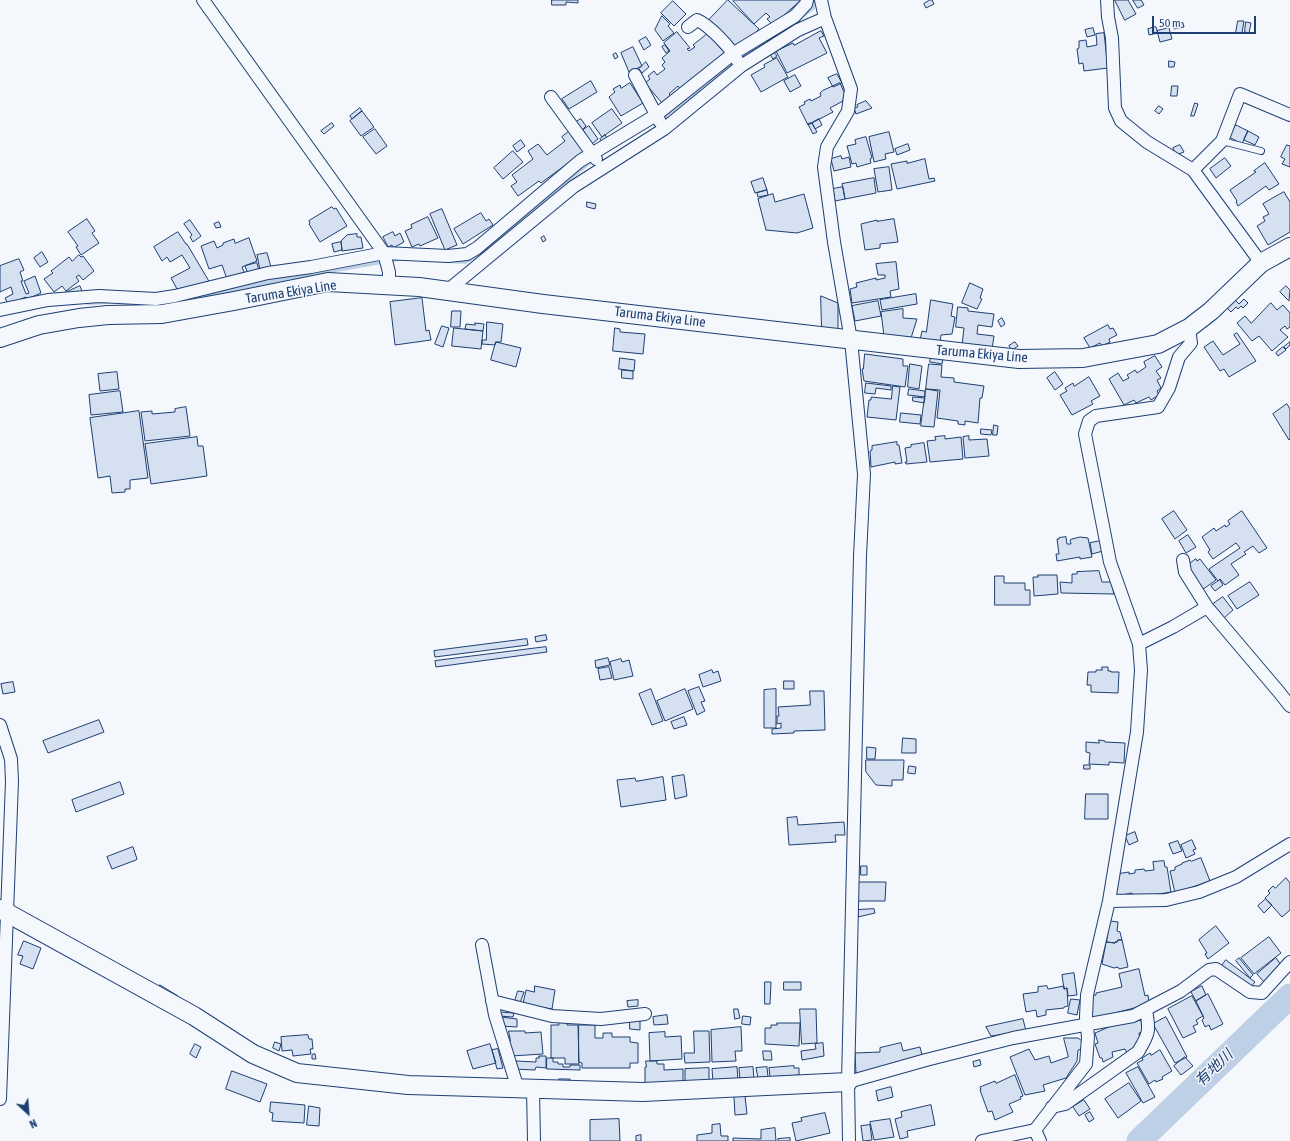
<!DOCTYPE html>
<meta charset="utf-8">
<style>
body{margin:0}
#map{position:relative;width:1290px;height:1141px;overflow:hidden;background:#f4f7fb;font-family:"Asap Condensed",sans-serif}
canvas{display:block}
.north{position:absolute;left:8px;top:1093px;width:40px;height:40px;-webkit-text-stroke:3px #f4f7fb;paint-order:stroke;rotate:154deg;font-size:11px;font-weight:700;line-height:16px;text-align:center;color:#1d3f73}
.north::after{content:'';display:block;margin:auto;width:14px;height:18px;background:#1d3f73;clip-path:polygon(50% 0,100% 100%,50% 72%,0 100%)}
.scale{position:absolute;left:1152px;top:16px;width:104px;height:18px;box-sizing:border-box;border:2px solid #1d3f73;border-top:0;padding-left:5px;font-size:12px;line-height:14px;white-space:nowrap;color:#1d3f73;-webkit-text-stroke:3px #f4f7fb;paint-order:stroke}
</style>
<div id="map">
<canvas width="1290" height="1141"></canvas>
<div class="north">N</div>
<div class="scale">50 m</div>
</div>
<script>
const ctx = document.querySelector('canvas').getContext('2d');
ctx.lineJoin = 'round';
function strokePath(path, color, width, dash) { ctx.strokeStyle = color; ctx.lineWidth = width; ctx.lineCap = dash ? 'butt' : 'round'; ctx.setLineDash(dash || []); ctx.stroke(path); }
function fillPath(path, color) { ctx.fillStyle = color; ctx.fill(path, 'evenodd'); }
function label(font, color, halo, rows, align = 'center') {
  ctx.font = font + ' "Asap Condensed","Noto Sans JP",sans-serif'; ctx.lineWidth = 3; ctx.setLineDash([]); ctx.textBaseline = 'middle'; ctx.strokeStyle = halo; ctx.fillStyle = color; for (const [text, x, y, turn = 0] of rows) {
    ctx.save(); ctx.translate(x, y); ctx.rotate((+turn || 0) * Math.PI / 180); ctx.textAlign = isNaN(turn) ? turn : align; if (halo) ctx.strokeText(text, 0, 0); ctx.fillText(text, 0, 0); ctx.restore();
  }
}
const stream = new Path2D(`
 M801 17 813 8V0
 M660 120 729 65 761 43
 M447 261 465 262 478 255 591 161
 M201 296 284 279 399 259
 M88 303 107 302`);
const river = new Path2D(`
 M1139 1141 1290 996`);
const building = new Path2D(`
 M552 0H578V3L566 2V5H552Z
 M728 0 759 29 748 40 746 38 738 46 736 44 734 47 708 21Z
 M734 0H801L773 25 767 19 770 17 766 13 754 24 733 1Z
 M930 0H932L934 4 926 8 924 4Z
 M1115 0H1128L1136 14 1125 20Z
 M1133 0H1141L1144 5 1138 8Z
 M673 1 686 14 674 26 661 13Z
 M662 16 670 24 668 26 674 33 663 41 655 30Z
 M1238 21H1244L1242 33H1236Z
 M1246 22 1251 23 1249 33 1245 32Z
 M1183 23 1184 27 1174 29 1173 24Z
 M1156 27 1158 33 1149 35 1148 29Z
 M1093 28 1095 35 1087 37 1085 30Z
 M1169 28 1172 39 1160 42 1157 31Z
 M821 31 824 36 819 38 827 53 787 73 776 51 793 43 794 45Z
 M677 32 690 48 687 49 689 51 695 47 693 45 708 33 721 49 722 47 727 54 681 90 678 86 669 94 671 96 662 103 645 83 650 79 648 76 654 71 657 75 665 69 662 65 665 62 662 58 670 51 664 43Z
 M1104 33 1108 68 1084 71 1083 63 1079 64 1077 49 1079 48V41L1086 40 1087 47 1097 45 1096 34Z
 M646 37 651 45 644 50 639 41Z
 M665 45 669 51 666 53 662 47Z
 M633 47 642 66 629 72 621 53Z
 M773 51 777 56 773 59 769 53Z
 M616 53 618 57 615 59 613 55Z
 M777 58 788 77 761 92 751 75 765 67 764 65Z
 M1169 61 1175 62 1174 67H1169Z
 M646 62 649 67 642 73 639 69Z
 M837 74 842 83 833 87 828 78Z
 M795 75 801 86 790 92 784 81Z
 M591 81 597 92 569 109 562 99Z
 M630 83 643 103 621 116 609 97 615 92 613 89 620 85 621 88Z
 M840 83 845 94 843 101 830 108 833 112 808 125 799 107 805 104 804 102 810 99 811 101 821 96 820 93 822 91Z
 M1172 86H1178L1177 96H1171Z
 M866 101 872 108 856 114 854 108 858 107 857 105Z
 M1195 103 1198 104 1194 116H1191Z
 M1159 106 1163 109 1159 114 1155 111Z
 M360 108 362 111 352 119 350 116Z
 M612 109 622 123 602 137 592 123Z
 M362 111 374 127 361 136 350 121Z
 M581 119 586 126 582 130 576 122Z
 M819 119 822 125 815 129 812 123Z
 M332 123 334 126 324 134 321 131Z
 M812 123 817 132 813 134 808 124Z
 M1236 125 1248 131 1242 144 1229 137Z
 M589 126 598 139 592 144 583 130Z
 M375 129 387 146 376 154 363 137Z
 M571 130 586 150 541 183 539 181 518 196 511 186 517 182 512 175 533 159 528 151 538 144 547 155 565 141 562 137Z
 M1248 131 1259 137 1255 145 1244 140Z
 M889 132 894 152 885 154 886 159 874 162 869 137Z
 M605 135 607 138 602 142 600 139Z
 M866 137 872 158 870 159 871 163 857 167 856 163 852 164 847 146 856 144 855 140Z
 M521 140 525 146 517 152 513 146Z
 M908 144 910 150 897 155 895 149Z
 M1180 145 1184 152 1176 155 1173 148Z
 M1287 145 1290 146V167L1282 164 1285 159 1281 157Z
 M513 151 523 162 503 179 494 168Z
 M841 156 842 159 849 157 851 167 834 171 831 159Z
 M1225 158 1231 166 1216 178 1210 169Z
 M925 159 929 179 934 178 935 181 897 189 891 164 907 161V163Z
 M1265 163 1279 184 1269 190 1266 186 1238 206 1236 202 1237 201 1230 190 1256 172 1254 171Z
 M889 167 892 190 878 192 874 169Z
 M763 178 767 190 755 193 751 182Z
 M874 178 876 193 845 199 842 184Z
 M843 187 845 199 835 201 833 189Z
 M767 190 768 195 758 197 757 193Z
 M1284 192 1290 202V232L1268 245 1257 226 1265 221 1263 217 1269 214 1263 204Z
 M773 194 775 202 804 194 813 228 797 233 766 230 758 199Z
 M587 202 596 204 595 209 587 207Z
 M332 207 334 209 336 208 347 226 320 242 309 224 310 223 309 221Z
 M442 209 457 245 445 250 430 214Z
 M481 213 486 221 489 219 493 225 463 244 454 229Z
 M428 217 438 238 420 246 419 244 412 247 405 231 412 228 411 225Z
 M87 219 95 231 92 233 99 243 81 255 76 247 78 246 68 232Z
 M894 219 898 242 880 244V248L865 250 861 224 877 220V221Z
 M190 220 201 236 193 242 190 237 192 235 184 224Z
 M219 222 221 227 216 228 214 224Z
 M178 232 186 244H187L210 283 177 289 171 278 190 268 182 255 170 262 167 257 162 261 154 247Z
 M393 232 395 236 400 233 404 242 393 248 392 245 388 247 383 237Z
 M357 234V237H361L363 248 342 251 341 241 347 235Z
 M544 236 546 240 543 242 541 238Z
 M249 238 257 261 242 267 244 272 227 279 222 265 209 269 201 246 214 241 217 248 223 245V243L234 239 235 243Z
 M341 242 342 250 334 252 332 244Z
 M42 252 48 262 40 267 34 258Z
 M267 253 271 267 260 270 257 255Z
 M79 255 81 257 83 256 94 271 83 280 79 275 76 277 79 281 66 291 62 286 54 292 44 279 53 273 51 271 69 257 72 261Z
 M19 259 24 270 20 272 23 281H21L26 294 29 293 24 281 35 276 41 293 27 299 26 297 8 304 5 298 13 294 11 287 0 292V266Z
 M896 262 899 289 890 291 891 297 852 303 850 289 857 287 856 283 876 278V280L885 278V275H878L876 264Z
 M257 263 259 271 248 274 245 266Z
 M970 283 983 289 980 298 982 299 977 309 962 303Z
 M80 286 83 294H62Z
 M1286 286 1290 290 1289 301 1280 292Z
 M916 294 917 304 882 310 880 300Z
 M821 296 838 303V329L822 330Z
 M422 298 426 331 429 330 431 340 395 345 390 302Z
 M1234 299 1239 304 1244 299 1248 303 1243 308 1241 306 1238 309 1236 307 1231 312 1226 307Z
 M931 300 953 304 951 316 955 317 952 334 941 335 940 343 920 340 922 331 926 332Z
 M878 301 881 316 855 321 852 306Z
 M1271 303 1277 310 1283 305 1290 313V327L1287 329 1285 326 1280 330 1288 337 1272 351 1259 336 1252 341 1237 323 1245 316 1251 323Z
 M958 307 968 308V311L994 314 992 327 978 325 977 334 994 336 992 349 962 345 964 328 956 327Z
 M903 309V318L917 319 911 338 884 336 881 312Z
 M452 311H461L460 327H451Z
 M1002 318 1005 324 1001 327 998 321Z
 M487 322 503 324 501 342H496L495 345 482 344V340H486Z
 M475 323 484 324 483 331 465 329 466 324 475 325Z
 M1108 325 1110 329 1113 328 1117 335 1109 339 1110 342 1102 346 1100 343 1090 348 1084 338Z
 M442 326 449 328 443 347 435 344Z
 M454 328 483 331 481 349 452 346Z
 M615 328 620 329V332L645 334 643 354 613 351Z
 M1237 333 1256 361 1229 377 1224 369 1220 371 1204 347 1213 341 1223 355 1240 344 1234 335Z
 M496 342 521 348 516 367 491 360Z
 M1015 342 1018 346 1012 350 1009 346Z
 M1290 342V345L1286 349 1284 347Z
 M1283 347 1286 350 1278 356 1276 353Z
 M865 354 903 359V366H908L905 387 864 381 862 369H863Z
 M1155 356 1162 367 1156 371 1161 378 1157 380 1161 388 1157 391 1159 395 1151 400 1149 397 1136 403 1134 400 1124 405 1109 379 1118 373 1123 381 1129 378 1127 375 1135 370 1137 373 1146 367 1144 362Z
 M931 357 943 359 942 364 930 362Z
 M620 358 635 360 634 371 619 369Z
 M910 364 922 366 919 389 908 387Z
 M929 364 942 365 941 377 954 378V382L984 386 982 398H980L978 423 965 421V425L958 424V421L937 418 940 390 926 389Z
 M622 370 633 371V379L622 378Z
 M117 372 119 389 100 391 98 374Z
 M1055 372 1063 384 1055 390 1047 378Z
 M1089 377 1100 396 1091 401 1093 404 1072 415 1060 395 1067 391 1065 388 1073 383 1074 386Z
 M866 383 891 386V390L876 388 875 394 865 393Z
 M893 386 900 387 896 420 867 417 869 400H871V397L891 399Z
 M909 389 925 391V397L908 395Z
 M926 389 938 391 934 427 921 426Z
 M120 391 123 412 91 415 89 395Z
 M913 397 925 398 924 403 913 401Z
 M1287 404 1290 409V439L1289 440 1273 414Z
 M186 407 190 436 145 441 141 412 152 411V414L175 412V409Z
 M139 411 148 478 130 480V489H125V492L112 493 110 476 98 478 90 418Z
 M901 413 921 415 920 424 900 422Z
 M994 425 998 426 997 435H993Z
 M981 429 992 430 991 435 981 434Z
 M945 436V439L961 437 963 459 930 462 927 441 936 440 935 437Z
 M969 436V440L987 439 989 456 965 458 963 437Z
 M197 437 198 446H203L207 476 151 484 145 444Z
 M897 442V445H899L902 463 895 464V462L871 467 870 451 872 450V446Z
 M924 443 927 462 906 464 905 462H907L905 448 911 447V445Z
 M1174 511 1187 530 1175 539 1162 519Z
 M1242 511 1267 548 1259 553 1253 546 1244 552 1246 554 1231 564 1239 575 1225 585 1220 579 1218 581 1209 569 1240 548 1236 543 1213 559 1208 552 1210 550 1202 537 1214 528 1216 531 1225 525 1226 527 1230 524 1228 521Z
 M1188 535 1196 547 1186 553 1179 541Z
 M1066 537 1067 544H1071L1070 540 1072 539 1080 537 1088 538 1092 557 1080 559V557L1057 561 1056 554H1059L1057 539H1059V538Z
 M1101 541 1103 551 1092 554 1090 543Z
 M1196 559 1197 561 1200 559 1216 580 1202 590 1187 568 1189 564Z
 M1099 571 1102 582H1111L1114 594 1061 593 1060 582 1072 583V574H1077V572Z
 M1038 575H1057L1058 594 1034 596 1033 577H1038Z
 M995 576H1004V583H1025V590H1030V605H995Z
 M1220 580 1223 585 1215 591 1211 586Z
 M1250 582 1259 595 1237 609 1228 596Z
 M1223 597 1233 610 1224 618 1213 604Z
 M546 635 547 640 536 642 535 637Z
 M527 639 528 645 435 657 434 651Z
 M546 647 547 652 436 667 435 661Z
 M608 658 610 665 596 668 595 661Z
 M621 659 622 662 629 660 633 676 614 680 610 662Z
 M609 667 612 678 600 680 598 669Z
 M1102 667H1108V671H1111V672H1119L1118 693 1091 692V685H1087L1088 672H1096V670H1102Z
 M712 670 713 673 718 671 721 681 703 687 699 675Z
 M784 681H794V689H784Z
 M13 682 15 692 3 694 1 684Z
 M699 687 705 701 701 702 705 711 697 715 688 691Z
 M651 689 663 721 652 725 639 694Z
 M685 689 693 709 665 721 657 701Z
 M776 689V728H764V690Z
 M810 691H824L825 730 794 731V733L772 734V729L781 728V723L777 724V716H779L778 707 810 705Z
 M684 717 687 725 674 729 671 722Z
 M99 720 104 732 48 753 43 741Z
 M903 738 916 739V753H902Z
 M1099 740 1105 741V742L1125 743 1124 763 1109 762V765L1089 764 1090 753 1086 752V742L1099 743Z
 M867 747 876 748 875 759H867Z
 M866 760H904L903 780H892V786L876 785 866 772Z
 M1084 765H1090V769H1084Z
 M909 766 916 767 915 774 908 773Z
 M684 775 687 796 675 799 672 777Z
 M663 777 666 800 621 807 617 780 635 778 636 781Z
 M120 782 124 794 76 812 72 800Z
 M1086 794H1108V819H1085Z
 M797 817 798 825 844 822 845 835H835L836 842 789 845 787 818Z
 M1135 832 1138 841 1129 845 1125 836Z
 M1192 840 1196 849 1193 850 1195 854 1186 858 1181 845Z
 M1178 841 1182 851 1173 854 1169 844Z
 M133 847 137 859 136 860 112 869 107 857Z
 M1201 858 1210 881 1175 893 1170 871 1175 870V867L1182 864V863L1190 860 1191 861Z
 M1164 861 1165 867H1167L1171 892 1147 896 1132 897V893L1116 896V874L1129 872V874L1135 873V870L1144 869 1145 871 1154 870 1153 862Z
 M861 866H867V875H861Z
 M1286 878 1290 883V910L1282 917 1265 898 1270 893 1268 891 1273 886 1275 888Z
 M859 882H886L885 901H858Z
 M1266 899 1272 905 1264 913 1258 906Z
 M874 909 875 913 858 917V910Z
 M1110 921 1118 922 1117 931 1120 932 1122 940H1118L1117 942H1115V943L1107 942Z
 M1216 926 1229 943 1208 959 1205 954 1207 953 1199 940Z
 M1269 937 1281 953 1254 974 1241 958Z
 M1118 940H1122L1128 967 1119 969 1118 967 1114 968 1102 964 1106 942 1115 943V942H1117Z
 M24 941 41 948 33 969 20 964 23 956 18 955Z
 M1239 958 1253 975 1250 978 1236 961Z
 M1276 958 1281 965 1272 972 1273 973 1264 982 1257 974Z
 M1226 960 1255 982 1250 988 1221 967Z
 M1139 969 1145 996 1148 995 1149 1003 1146 1005 1091 1019 1092 996 1096 995V993L1122 987 1119 974Z
 M1074 973 1077 995 1068 996 1067 988 1064 989 1062 975Z
 M765 982H771L770 1004H765Z
 M784 982H801V990H784Z
 M160 985 178 996 177 998 159 987Z
 M535 986 555 990 552 1009 523 1004 526 990 534 992Z
 M1047 986 1048 989 1064 986V989L1067 988 1068 1006 1064 1007V1008L1046 1010V1015L1037 1017 1036 1010 1026 1012 1023 994 1038 992V987Z
 M1202 986 1206 995 1196 1001 1191 992Z
 M518 991 524 992 520 1003 515 1001Z
 M1208 994 1223 1024 1211 1030 1209 1025 1205 1027 1202 1020 1204 1018 1196 1001Z
 M1192 996 1203 1016 1196 1020 1198 1024 1193 1026 1196 1032 1183 1038 1168 1009Z
 M1071 999 1080 1000 1077 1015 1068 1013Z
 M638 1000V1006L628 1007 627 1001Z
 M734 1009H738L740 1018 735 1019Z
 M800 1009H816L817 1043 802 1044Z
 M499 1012 514 1013 513 1017 499 1016Z
 M667 1015 668 1024 654 1025 653 1017Z
 M743 1016 751 1017 750 1025 742 1024Z
 M501 1017 517 1019V1027L500 1026Z
 M1166 1017 1187 1057 1175 1063 1153 1024Z
 M630 1019H640V1030L630 1029Z
 M1023 1019 1026 1031 991 1036 986 1027Z
 M1135 1019 1136 1021 1141 1020 1143 1032 1139 1033 1140 1041 1128 1055 1125 1049 1112 1052 1113 1057 1103 1062 1102 1058H1100L1095 1044 1098 1043 1095 1033 1120 1022Z
 M567 1022V1025H578L579 1064H565V1058H551V1025H559V1023Z
 M777 1023H800L799 1046 765 1044V1028H771V1025H777Z
 M579 1025H595V1038H603V1033H612V1037H630V1042L638 1043V1063H630V1068H582V1063L579 1062Z
 M741 1027 742 1051H735L736 1061 712 1062 711 1030Z
 M509 1031H525V1033L541 1032 543 1054 511 1056 507 1041H510Z
 M694 1031H709L710 1062 685 1063 684 1053H694Z
 M665 1032V1037L681 1036 682 1059 650 1061 649 1033Z
 M308 1035 309 1039H312L313 1049H310L311 1054 293 1056 292 1050 282 1051 281 1037Z
 M1064 1038H1078L1082 1041 1083 1049 1078 1050 1077 1061 1066 1078 1043 1085 1045 1091 1025 1095 1010 1057 1029 1049 1035 1060 1049 1056 1051 1063 1068 1057Z
 M275 1042 281 1044 279 1051 273 1048Z
 M823 1043 824 1056 802 1060 801 1051 816 1049 815 1044Z
 M901 1043 903 1051 920 1047 922 1055 856 1074 855 1053 880 1052V1048Z
 M195 1044 201 1047 196 1058 190 1054Z
 M490 1044 496 1063 473 1069 467 1051Z
 M498 1049 503 1068 497 1069 492 1050Z
 M1160 1050 1172 1071 1162 1077 1163 1079 1156 1082 1155 1080 1149 1084 1137 1063 1143 1060 1142 1058 1150 1053 1151 1055Z
 M763 1051H771L772 1060H764Z
 M315 1054 316 1059H312V1055Z
 M539 1056H546V1068L536 1067 535 1070 513 1069 516 1061 536 1062V1058H539Z
 M1185 1057 1193 1066 1181 1075 1174 1066Z
 M547 1058H553V1062H558V1064H563V1067H570V1065H580V1070L547 1069Z
 M980 1060 981 1065 974 1067 973 1062Z
 M646 1061H657V1064H664V1070L683 1069V1085H645V1067H646Z
 M794 1066V1068H799V1075L770 1077 769 1068Z
 M737 1067 738 1081 713 1082 712 1069Z
 M753 1067 754 1079 740 1080 739 1068Z
 M767 1067 768 1077 758 1078 756 1068Z
 M1138 1067 1155 1097 1143 1103 1126 1073Z
 M709 1068V1081L685 1083V1069Z
 M232 1071 267 1084 260 1102 226 1089Z
 M1015 1075 1023 1096 1020 1097 1021 1099 1009 1104 1013 1112 995 1120 992 1111 988 1112 980 1090H981L980 1087 995 1081 996 1083Z
 M559 1079H570V1085H559Z
 M1129 1083 1141 1101 1118 1118 1105 1099Z
 M891 1087 893 1097 878 1101 876 1091Z
 M745 1096 747 1114 735 1115 734 1097Z
 M1084 1100 1090 1109 1079 1116 1073 1107Z
 M271 1102 305 1105 304 1123 272 1121 273 1113 270 1112Z
 M931 1105 935 1125 907 1131 908 1137 900 1139 895 1119 902 1117 901 1112Z
 M309 1106 320 1108 319 1126 307 1125Z
 M1090 1112 1094 1119 1089 1122 1085 1115Z
 M825 1113 830 1133 796 1141 792 1123 802 1121 801 1118Z
 M619 1119 620 1141H590V1120Z
 M890 1119 894 1137 874 1140 870 1122Z
 M720 1124 721 1136H728V1141H697V1135L712 1133V1125Z
 M870 1125 872 1140 863 1141 861 1126Z
 M775 1128 776 1141H733V1138L761 1139V1130Z
 M641 1135V1141H636V1136Z
 M790 1138V1141H778V1139Z`);
const lane = new Path2D(`
 M1222 141 1261 151`);
const street = new Path2D(`
 M203 0 384 253 389 272V285
 M821 0 825 18 851 89 848 111 827 147 824 167 834 242 851 340 864 474 860 556 848 1082 849 1141
 M1107 0 1108 17 1112 38 1115 108 1121 121 1147 142 1193 170 1261 263
 M688 27 697 20C709 25 731 48 737 60
 M635 75 660 122
 M551 97 596 159
 M1193 170 1222 141 1240 94 1290 115
 M447 291 573 187 664 129 741 66 798 30 825 18
 M0 310 48 300 99 296 156 299 175 296 268 273 311 267 384 253 448 256 467 254 477 248 580 161 656 115 734 53 795 16 806 4 807 0
 M1183 560 1185 572 1207 607 1279 692 1290 706
 M1139 644 1173 627 1207 607
 M0 725 11 759 12 781 0 1099
 M1109 901 1166 900 1199 892 1236 877 1290 844
 M482 945 495 1015 518 1089
 M492 1001 552 1016 601 1019 645 1014
 M848 1082 926 1060 1013 1038 1133 1016 1181 991 1209 970 1216 969 1250 992 1262 993 1290 962
 M533 1089 534 1141
 M1052 1107 1065 1104 1138 1052C1149 1034 1150 1031 1146 1010
 M1035 1130 1040 1141
 M982 1141 1035 1130 1086 1064 1088 1037 1086 1017 1087 995 1109 901 1137 732 1141 670 1139 644 1110 562 1085 434 1089 421 1096 416 1158 407 1169 388 1179 357 1191 343 1189 328`);
const secondary = new Path2D(`
 M0 338 39 325 79 318 108 315 162 314 234 301 328 282 419 287 543 304 1019 359 1083 358 1158 344 1189 328 1211 311 1261 263 1290 247
 M0 909 194 1016 253 1054 297 1073 408 1085 643 1092 848 1082`);
const streetNames = [
 ["Taruma Ekiya Line",291,292,-9],
 ["Taruma Ekiya Line",660,317,7],
 ["Taruma Ekiya Line",982,354,5]
];
const waterNames = [
 ["有地川",1214,1068,-44]
];
strokePath(stream, '#bed0e5', 4);
strokePath(river, '#bed0e5', 25);
fillPath(building, '#d5e0f0');
strokePath(building, '#1d3f73', 1);
strokePath(lane, '#1d3f73', 8);
strokePath(street, '#1d3f73', 14);
strokePath(secondary, '#1d3f73', 20);
strokePath(lane, '#f4f7fb', 6);
strokePath(street, '#f4f7fb', 12);
strokePath(secondary, '#f4f7fb', 18);
label('14px', '#1d3f73', '#f4f7fb', streetNames);
label('italic 15px', '#1d3f73', '#f4f7fb', waterNames);
</script>
